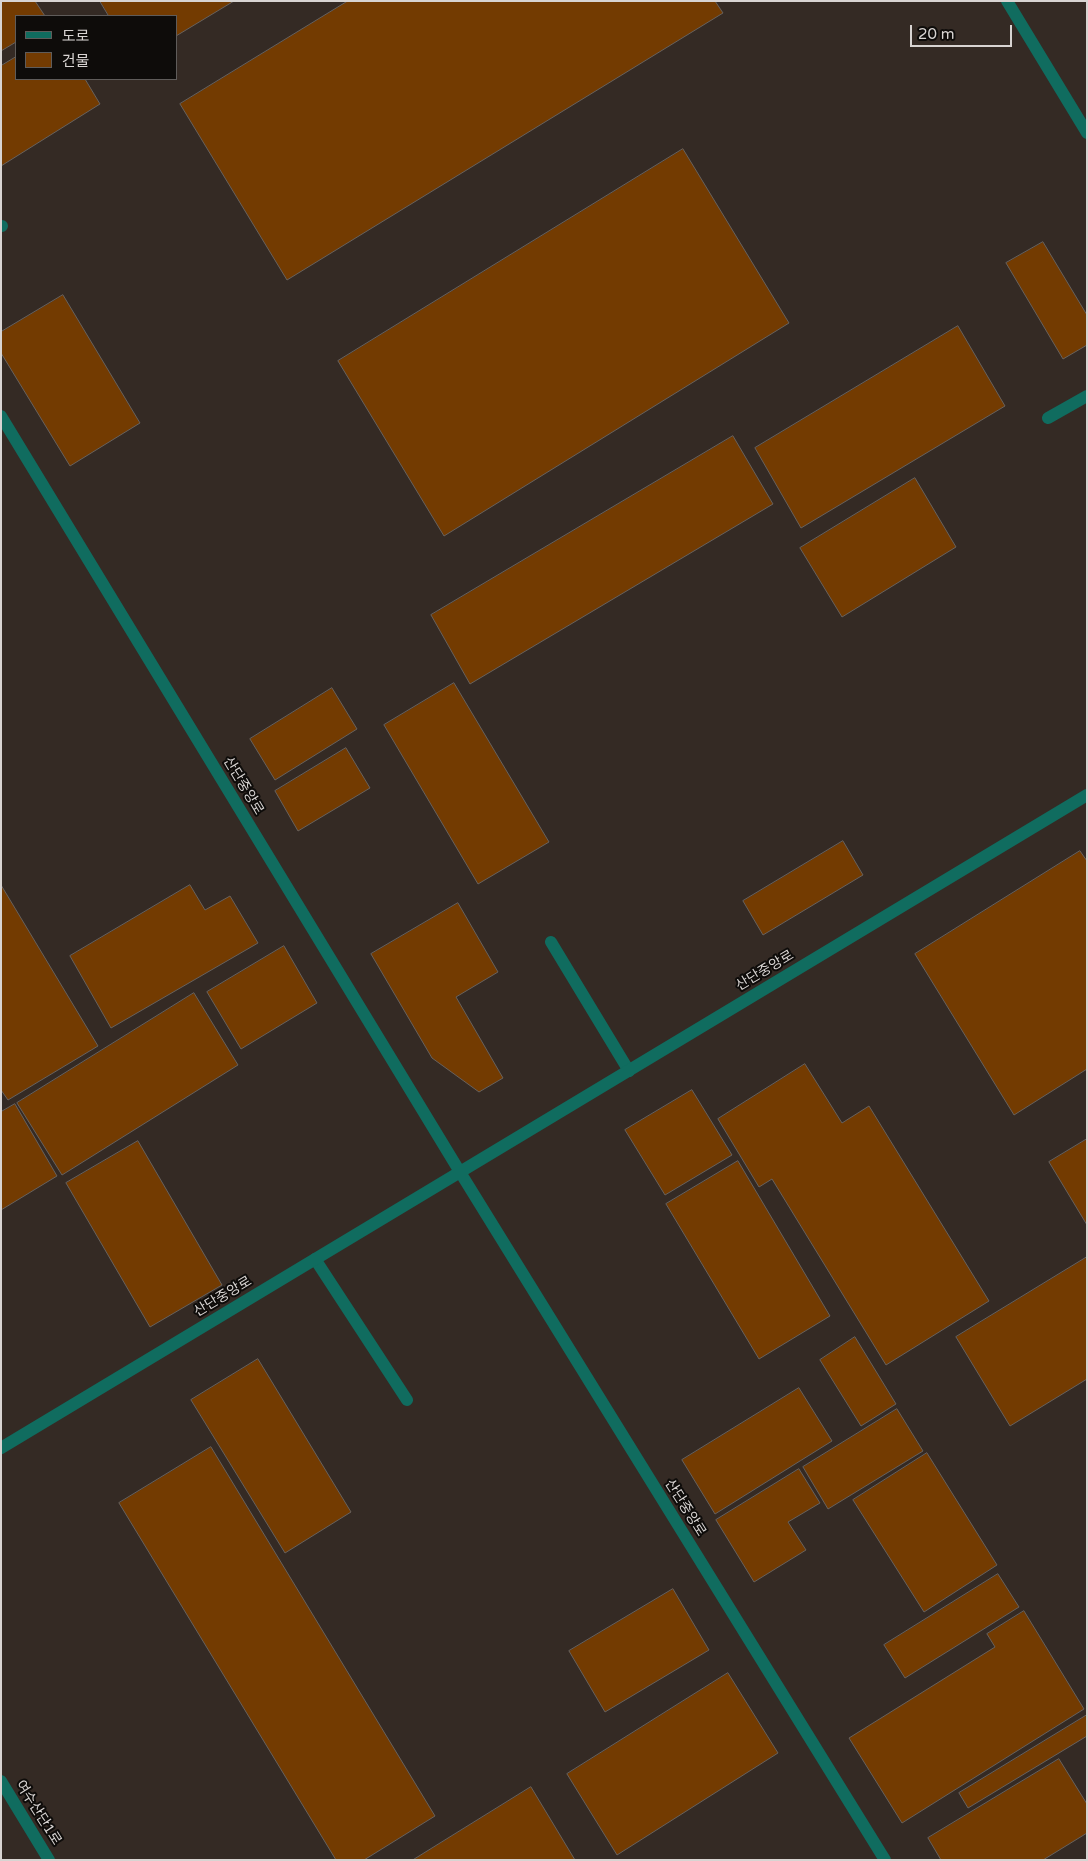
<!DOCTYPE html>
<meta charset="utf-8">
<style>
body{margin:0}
#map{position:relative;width:1088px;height:1861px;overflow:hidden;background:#27221e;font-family:"Varela Round","Noto Sans KR",sans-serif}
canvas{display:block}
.frame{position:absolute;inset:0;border:2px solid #d8d4d2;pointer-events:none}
.legend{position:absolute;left:15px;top:15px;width:162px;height:65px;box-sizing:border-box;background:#0e0c0a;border:1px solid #5f5c5a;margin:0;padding:6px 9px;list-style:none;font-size:15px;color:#d8d4d2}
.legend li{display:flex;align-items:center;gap:10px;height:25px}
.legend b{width:25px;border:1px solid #5f5c5a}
.scale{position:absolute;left:910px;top:25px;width:102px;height:22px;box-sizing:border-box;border:2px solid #d8d4d2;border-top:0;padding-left:6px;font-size:15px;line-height:18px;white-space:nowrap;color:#d8d4d2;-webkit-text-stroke:4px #0e0c0a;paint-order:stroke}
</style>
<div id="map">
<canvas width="1088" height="1861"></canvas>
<div class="frame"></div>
<ul class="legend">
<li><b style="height:6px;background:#106c5f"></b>도로</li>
<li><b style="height:14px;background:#733b01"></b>건물</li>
</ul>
<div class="scale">20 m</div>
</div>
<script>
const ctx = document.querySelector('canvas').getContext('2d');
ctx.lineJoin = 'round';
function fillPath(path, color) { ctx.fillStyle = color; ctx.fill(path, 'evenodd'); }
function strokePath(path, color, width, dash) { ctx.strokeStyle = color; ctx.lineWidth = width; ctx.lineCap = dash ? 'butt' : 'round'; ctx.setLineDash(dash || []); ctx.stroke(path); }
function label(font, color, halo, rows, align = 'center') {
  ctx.font = font + ' "Varela Round","Noto Sans KR",sans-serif'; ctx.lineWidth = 4; ctx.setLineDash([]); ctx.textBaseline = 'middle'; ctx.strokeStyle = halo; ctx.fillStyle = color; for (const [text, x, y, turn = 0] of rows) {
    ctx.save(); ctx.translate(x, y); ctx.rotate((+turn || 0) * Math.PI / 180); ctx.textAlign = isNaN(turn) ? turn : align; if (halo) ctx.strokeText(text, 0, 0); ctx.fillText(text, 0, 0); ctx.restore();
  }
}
const built = new Path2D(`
 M1 1H1087V1860H1ZM16 16H176V79H16Z`);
const building = new Path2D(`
 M1 1H35L45 16H16V42L1 51Z
 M100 1H234L176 36V16H109Z
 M348 1H715L723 13 287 280 180 104Z
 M16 57V79H85L100 104 1 166V66Z
 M683 149 789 323 444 536 338 361Z
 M1043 242 1087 315V345L1063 359 1006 263Z
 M63 295 140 423 70 466 1 353V332Z
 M958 326 1005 406 801 528 755 448Z
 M733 436 773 504 470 684 431 615Z
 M915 478 956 547 842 617 800 548Z
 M454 683 549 842 478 884 384 725Z
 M332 688 357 729 275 780 250 739Z
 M346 748 370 788 298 831 275 791Z
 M843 841 863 875 763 935 743 901Z
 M1080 851 1087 861V1069L1014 1115 915 954Z
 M1 885 98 1046 8 1100 1 1090Z
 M190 885 205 910 230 896 258 943 111 1028 70 956Z
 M458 903 498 972 456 997 503 1078 479 1092 432 1058 371 954Z
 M284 946 317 1003 241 1049 207 992Z
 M194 993 238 1065 62 1175 17 1103Z
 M805 1064 842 1123 869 1106 989 1301 886 1365 772 1179 759 1187 718 1119Z
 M692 1090 732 1155 665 1195 625 1130Z
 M15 1104 57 1176 1 1210V1112Z
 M1087 1139V1225L1049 1162Z
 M138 1141 222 1285 150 1327 66 1183Z
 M738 1161 830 1316 759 1359 666 1204Z
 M1087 1257V1379L1010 1426 956 1337Z
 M855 1337 896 1404 861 1426 820 1360Z
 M258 1359 351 1512 285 1553 191 1400Z
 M799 1388 832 1441 715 1514 682 1460Z
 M897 1409 923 1451 828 1509 803 1467Z
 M211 1447 435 1816 364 1860H336L119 1503Z
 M927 1453 997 1565 924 1612 853 1500Z
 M799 1469 820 1503 788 1522 806 1550 754 1582 716 1520Z
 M998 1574 1019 1607 905 1678 884 1645Z
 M673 1589 709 1650 605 1712 569 1651Z
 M1024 1611 1084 1709 902 1823 849 1738 995 1647 987 1634Z
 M728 1673 778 1753 617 1855 567 1774Z
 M1087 1715V1736L968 1808 959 1793Z
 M1059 1759 1087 1804V1833L1043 1860H941L928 1838Z
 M531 1787 575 1860H413Z`);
const service = new Path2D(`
 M1 226H2
 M1048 418 1087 396
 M551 942 629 1071
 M315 1259 407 1400`);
const minor = new Path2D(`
 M1 416 460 1172 885 1860
 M1 1448 1087 795
 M1 1781 49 1860`);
const tertiary = new Path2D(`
 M1007 1 1087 133`);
const streetNames = [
 ["산단중앙로",243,786,59],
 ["산단중앙로",765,971,-31],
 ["산단중앙로",223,1297,-31],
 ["산단중앙로",685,1508,58],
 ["여수산단1로",38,1813,58]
];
fillPath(built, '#342a24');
fillPath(building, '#733b01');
strokePath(building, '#67615d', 1);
strokePath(service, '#106c5f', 12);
strokePath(minor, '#106c5f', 12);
strokePath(tertiary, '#106c5f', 12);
label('14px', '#d8d4d2', '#0e0c0a', streetNames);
</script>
